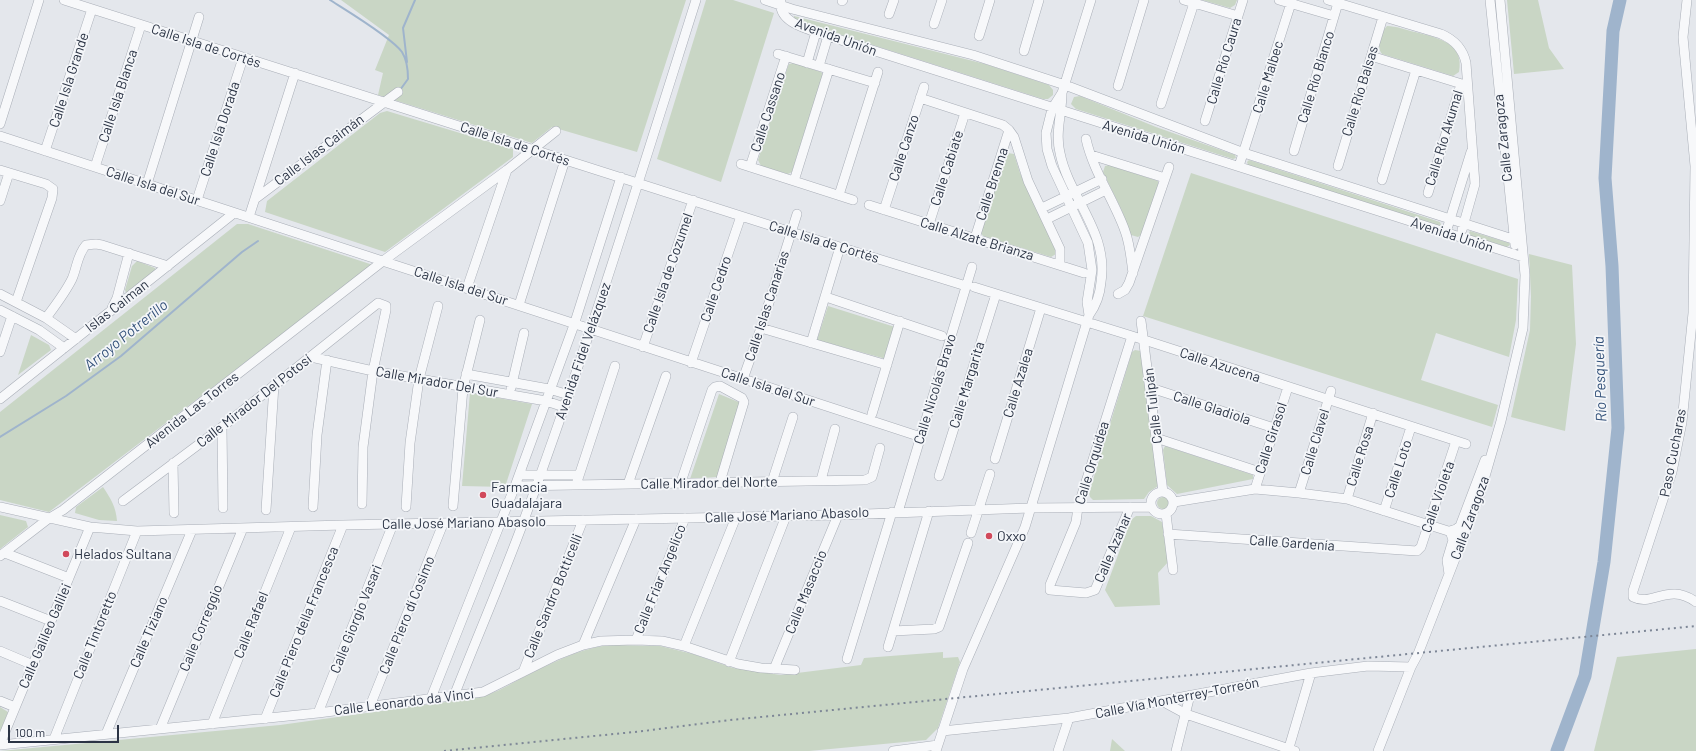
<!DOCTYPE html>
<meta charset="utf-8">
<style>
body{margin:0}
#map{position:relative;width:1696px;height:751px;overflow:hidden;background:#e4e7ec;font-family:Barlow,sans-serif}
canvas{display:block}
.scale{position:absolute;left:8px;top:725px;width:111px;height:18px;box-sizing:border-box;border:2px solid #2b3445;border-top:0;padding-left:5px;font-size:12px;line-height:14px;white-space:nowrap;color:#2b3445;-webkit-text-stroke:3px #f4f6f9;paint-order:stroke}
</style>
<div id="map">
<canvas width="1696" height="751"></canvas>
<div class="scale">100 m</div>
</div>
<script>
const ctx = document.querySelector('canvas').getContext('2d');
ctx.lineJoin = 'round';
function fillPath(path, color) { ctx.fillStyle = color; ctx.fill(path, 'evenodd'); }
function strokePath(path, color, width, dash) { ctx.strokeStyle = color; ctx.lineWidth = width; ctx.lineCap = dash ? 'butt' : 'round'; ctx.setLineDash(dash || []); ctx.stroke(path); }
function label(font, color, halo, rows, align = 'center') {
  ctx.font = font + ' Barlow,sans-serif'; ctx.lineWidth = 3.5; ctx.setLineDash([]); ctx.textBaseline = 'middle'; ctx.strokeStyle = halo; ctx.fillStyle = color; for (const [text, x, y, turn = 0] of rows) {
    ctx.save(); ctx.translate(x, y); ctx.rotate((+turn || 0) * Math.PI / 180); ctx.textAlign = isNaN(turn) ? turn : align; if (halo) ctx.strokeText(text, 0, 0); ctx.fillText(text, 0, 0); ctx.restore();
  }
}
const green = new Path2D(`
 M341 0H686L637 152 552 127 532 143 378 95 383 73 375 70 389 35Z
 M706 0H733L774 13 721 182 657 159Z
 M1202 0H1237L1235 5 1230 8Z
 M1507 0H1538L1549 48 1564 69 1514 74Z
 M794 16 985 64 1049 85 1053 90V95L1048 99H1043L794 20Z
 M1387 26C1396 26 1406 30 1415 32 1437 38 1465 42 1459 72L1453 76 1382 54C1376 47 1381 32 1387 26Z
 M794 63 821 72 823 74 792 172 788 174 761 166 758 160 788 66 789 64Z
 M1080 96 1156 127 1235 155 1236 158 1233 159 1076 109 1071 104 1074 97Z
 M387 111 513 149V157L385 252 265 212 267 201 380 113Z
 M1008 153 1014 154 1020 173 1056 251V254L1051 257 983 236 981 233 1006 155Z
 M1249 160 1440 222 1441 225 1439 226 1248 165 1247 162Z
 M1109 165 1158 181V186L1141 235 1138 237 1131 235 1122 211 1103 172 1105 166Z
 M1191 173 1518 279 1516 320 1509 357 1436 333 1421 380 1498 405 1492 427 1143 316Z
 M237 224H248L373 265 49 512 0 500V412Z
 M1470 231 1509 243 1510 245 1507 247 1468 235Z
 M1529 254 1572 265 1576 344 1565 431 1511 417 1530 330 1531 296Z
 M137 261 155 268 156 270 126 293 125 290 132 266Z
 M828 306 895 327 886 359 817 340Z
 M31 335 49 345 51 350 18 375Z
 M1135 350 1141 351 1158 486 1149 492 1144 499 1093 500 1090 497 1089 493 1132 352Z
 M470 393 532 404 505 487 462 486Z
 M719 394 741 403 717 477 690 479Z
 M1165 446 1253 475V479L1177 494 1167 485 1163 450Z
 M103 487C111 499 116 507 117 521L99 520 75 513 76 507Z
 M1157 503a6 6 0 1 1 12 0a6 6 0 1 1-12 0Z
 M0 515 26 521 28 527 0 549Z
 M1136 516H1151L1162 522 1169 561 1158 573 1160 605 1115 607 1105 590 1131 520Z
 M609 645 660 646 693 654 733 668 781 675 861 665 864 658 943 652V658L958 657 960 662 938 728 926 740 809 751H0L280 725 475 698C492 695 505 687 520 679 548 665 577 649 609 645Z
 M1696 649V751H1594L1617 657Z
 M0 707 8 712 0 733Z
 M1112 739 1125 751H1110Z`);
const stream = new Path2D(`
 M330 0C347 11 391 37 402 52 407 60 408 70 408 79L400 90
 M407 62 403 28 415 0
 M0 437 66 396 121 356 242 252 258 241`);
const river = new Path2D(`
 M1557 751 1585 676 1604 562 1618 428 1612 266 1605 178 1613 31 1620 0`);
const minor = new Path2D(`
 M64 0 791 232 966 286
 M765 0 792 9 973 55 1065 85 1244 153 1522 242
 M1184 0 1238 16
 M1279 0 1334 16
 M1328 0 1441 34C1455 40 1463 49 1466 63L1475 184 1462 230
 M1490 0 1515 245
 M1687 0 1683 37 1695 166 1693 313 1682 422 1672 472 1633 591V597C1653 607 1668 582 1696 602
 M842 1 843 0
 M781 2C778 24 812 30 828 36L1523 257
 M889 14 894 0
 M934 24 942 0
 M979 36 990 0
 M1024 51 1039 0
 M778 54 875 83
 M1371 56 1465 85
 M807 63 816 32
 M819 66 828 36
 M1118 86 1144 0
 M920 98 1003 125 1009 130 1014 137 1028 181 1060 249V265
 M1161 104 1194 3
 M1205 121 1243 0
 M0 124 39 0
 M0 136 921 437
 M1086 139C1093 171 1114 200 1125 231 1130 244 1131 259 1133 273
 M45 151 92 9
 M1294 151 1338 3
 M1091 155 1165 178
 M741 164 853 200
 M1239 166 1292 0
 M1338 166 1383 17
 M95 167 141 25
 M750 167 786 56
 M0 170 46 184 53 189 52 198 16 302
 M1382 180 1416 70
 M794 181 829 69
 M147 184 199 17
 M1428 193 1461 84
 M839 195 878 72
 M255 199 398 92
 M197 200 243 58
 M0 201 9 173
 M869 205 1084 273
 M1042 208 1102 179
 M884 210 924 87
 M249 217 295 73
 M1047 219 1106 190
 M929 224 965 113
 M1448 226 1471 152
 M975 238 1009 130
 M974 287 1132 336 1466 444
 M467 288 507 170
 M0 294 46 318 76 339
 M1118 294 1125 290 1129 283 1169 167
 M826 297 942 336
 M519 305 565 160
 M112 308 117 298 129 253
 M0 310 39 330 64 348
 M1089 315 1087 302 1092 270 1088 243 1052 166 1047 149 1046 133 1052 109 1062 93 1091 0
 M46 318C55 306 65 293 72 279 77 268 77 255 86 245L96 244 102 245 168 266
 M1141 321 1163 492
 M761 328 887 365
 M811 343 840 247
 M643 347 693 200
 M0 352 12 316
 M311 357 373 371 546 401 564 407
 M691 363 741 216
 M466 374 549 389 569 395
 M743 379 761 328 797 214
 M511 388 524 333
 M1151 388 1274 428
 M0 399 234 213
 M872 414 900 321
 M222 427 223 508
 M1156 438 1260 472
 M995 459 1041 308
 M173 463 174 513
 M519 475H579
 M939 476 996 294
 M821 480 835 429
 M681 482 712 390 715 387 720 386 742 398 744 402 720 482
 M772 482 793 417
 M628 484 666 376
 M576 485 615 366
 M515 486 865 480 872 477 880 448
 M1255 489 1288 387
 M1151 503a11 11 0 1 1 22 0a11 11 0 1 1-22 0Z
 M1299 493 1331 391
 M1347 499 1373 413
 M123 501 222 427 378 303 386 306V310L373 371 363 447 362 504
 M1174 502 1255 489 1299 493 1347 499 1464 536
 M453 506 463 388 480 320
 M0 507 90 527 137 531 343 525 838 515 1030 508 1151 507
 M313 507 317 435 327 360
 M406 507 410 443 419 379 438 306
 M1130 507 1095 590 1086 593 1050 590V585L1076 522 1078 507 1132 336
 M266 510 274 385
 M1384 511 1411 427
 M898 512 972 267
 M1166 514 1173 570
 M1450 531 1456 529 1460 526 1485 460
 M971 533 990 474
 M1168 534 1417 551 1421 547 1456 441
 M5 553 69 578
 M0 556 48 519 63 510 383 261 507 170 556 131
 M1449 574 1447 560 1453 540 1450 531
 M0 601 51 621
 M893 631 934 629 939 627 968 543
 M636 640 685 518
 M583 645 636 519
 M684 646 736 517
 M888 647 929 511
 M0 651 33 665
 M847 659 892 512
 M729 662 786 516
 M774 669 838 515
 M523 672 583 520
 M454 696C477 637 502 580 524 520 587 349 641 174 696 0
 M431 698 515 486 574 325 621 177
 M0 701 15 707
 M1162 701 1186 714 1295 751
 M370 706 443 524
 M318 713 393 524
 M265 719 343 525
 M212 724 291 527
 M160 729 243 528
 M942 731 1069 718 1311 673 1368 666 1411 667
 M106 734 192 530
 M54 739 137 531
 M0 744 90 527
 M0 745 318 713 483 692 557 655 583 645 601 641 636 640 662 641 684 646 738 664 761 668 795 670
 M893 751 938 745
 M936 751 963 669 1025 527 1089 315C1097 304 1100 295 1101 282 1109 232 1069 198 1060 153 1055 133 1062 113 1062 93
 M1058 751 1069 718
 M1176 751 1190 695
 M1288 751 1311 673
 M1378 751 1411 667 1418 654 1479 497 1501 421 1523 328 1525 275 1500 0`);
const rail = new Path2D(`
 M444 751 644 731 730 720 1696 626`);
const markers = [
 [483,495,4,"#d1495b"],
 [989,536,4,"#d1495b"],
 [66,554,4,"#d1495b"]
];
const streetNames = [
 ["Avenida Unión",836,37,20],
 ["Calle Isla de Cortés",206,46,18],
 ["Calle Río Caura",1224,61,-73],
 ["Calle Malbec",1268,77,-73],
 ["Calle Río Blanco",1316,77,-73],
 ["Calle Isla Grande",69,80,-72],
 ["Calle Río Balsas",1360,91,-73],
 ["Calle Isla Blanca",118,96,-72],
 ["Calle Cassano",768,112,-72],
 ["Calle Isla Dorada",220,129,-72],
 ["Avenida Unión",1144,137,17],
 ["Calle Río Akumal",1444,138,-73],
 ["Calle Zaragoza",1503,138,-96],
 ["Calle Isla de Cortés",515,144,18],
 ["Calle Canzo",904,148,-72],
 ["Calle Islas Caimán",319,150,-37],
 ["Calle Cabiate",947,168,-72],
 ["Calle Brenna",992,184,-72],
 ["Calle Isla del Sur",153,186,18],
 ["Avenida Unión",1452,235,18],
 ["Calle Alzate Brianza",977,239,17],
 ["Calle Isla de Cortés",824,242,17],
 ["Calle Isla de Cozumel",668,273,-71],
 ["Calle Isla del Sur",461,286,18],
 ["Calle Cedro",716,289,-71],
 ["Islas Caiman",117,306,-38],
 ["Calle Islas Canarias",767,306,-72],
 ["Avenida Fidel Velázquez",583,351,-71],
 ["Calle Azucena",1220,365,18],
 ["Calle Mirador Del Sur",437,382,10],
 ["Calle Azalea",1018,383,-73],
 ["Calle Margarita",967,385,-73],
 ["Calle Isla del Sur",768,387,18],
 ["Calle Nicolás Bravo",935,389,-73],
 ["Calle Mirador Del Potosí",254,401,-38],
 ["Calle Tulipán",1153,406,-97],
 ["Calle Gladiola",1212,408,18],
 ["Avenida Las Torres",192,410,-38],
 ["Calle Girasol",1271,438,-72],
 ["Calle Clavel",1315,442,-73],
 ["Paso Cucharas",1673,453,-79],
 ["Calle Rosa",1360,456,-73],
 ["Calle Orquídea",1092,463,-73],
 ["Calle Loto",1398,469,-72],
 ["Calle Mirador del Norte",709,483,-1],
 ["Calle Violeta",1438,497,-71],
 ["Calle José Mariano Abasolo",787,515,-2],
 ["Calle Zaragoza",1470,518,-70],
 ["Calle José Mariano Abasolo",464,523,-1],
 ["Calle Gardenía",1292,543,4],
 ["Calle Azahar",1113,548,-67],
 ["Calle Friar Angelico",660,579,-68],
 ["Calle Masaccio",806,592,-68],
 ["Calle Sandro Botticelli",553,596,-68],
 ["Calle Piero dí Cosimo",407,615,-68],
 ["Calle Giorgio Vasari",356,619,-68],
 ["Calle Piero della Francesca",304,622,-68],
 ["Calle Rafael",251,625,-68],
 ["Calle Correggio",201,628,-68],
 ["Calle Tiziano",149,632,-67],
 ["Calle Tintoretto",95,635,-68],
 ["Calle Galileo Galilei",45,636,-67],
 ["Calle Vía Monterrey-Torreón",1177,698,-11],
 ["Calle Leonardo da Vinci",404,702,-7]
];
const poiNames = [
 ["Farmacia",491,487],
 ["Guadalajara",491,503],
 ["Oxxo",997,536],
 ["Helados Sultana",74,554]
];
const waterNames = [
 ["Arroyo Potrerillo",126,335,-39],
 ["Río Pesquería",1600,379,-92]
];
fillPath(green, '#c9d6c5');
strokePath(stream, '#9fb4cc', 2);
strokePath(river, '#9fb4cc', 13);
strokePath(minor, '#a9aeb7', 10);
strokePath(minor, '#f7f8fa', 9);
strokePath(rail, '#7d8696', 2, [2, 4]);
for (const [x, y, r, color] of markers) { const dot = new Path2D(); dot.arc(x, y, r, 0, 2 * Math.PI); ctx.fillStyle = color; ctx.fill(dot); strokePath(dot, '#f4f6f9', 1.5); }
label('14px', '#2b3445', '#f4f6f9', streetNames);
label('14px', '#2b3445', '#f4f6f9', poiNames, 'left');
label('italic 15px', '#34527a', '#f4f6f9', waterNames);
</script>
